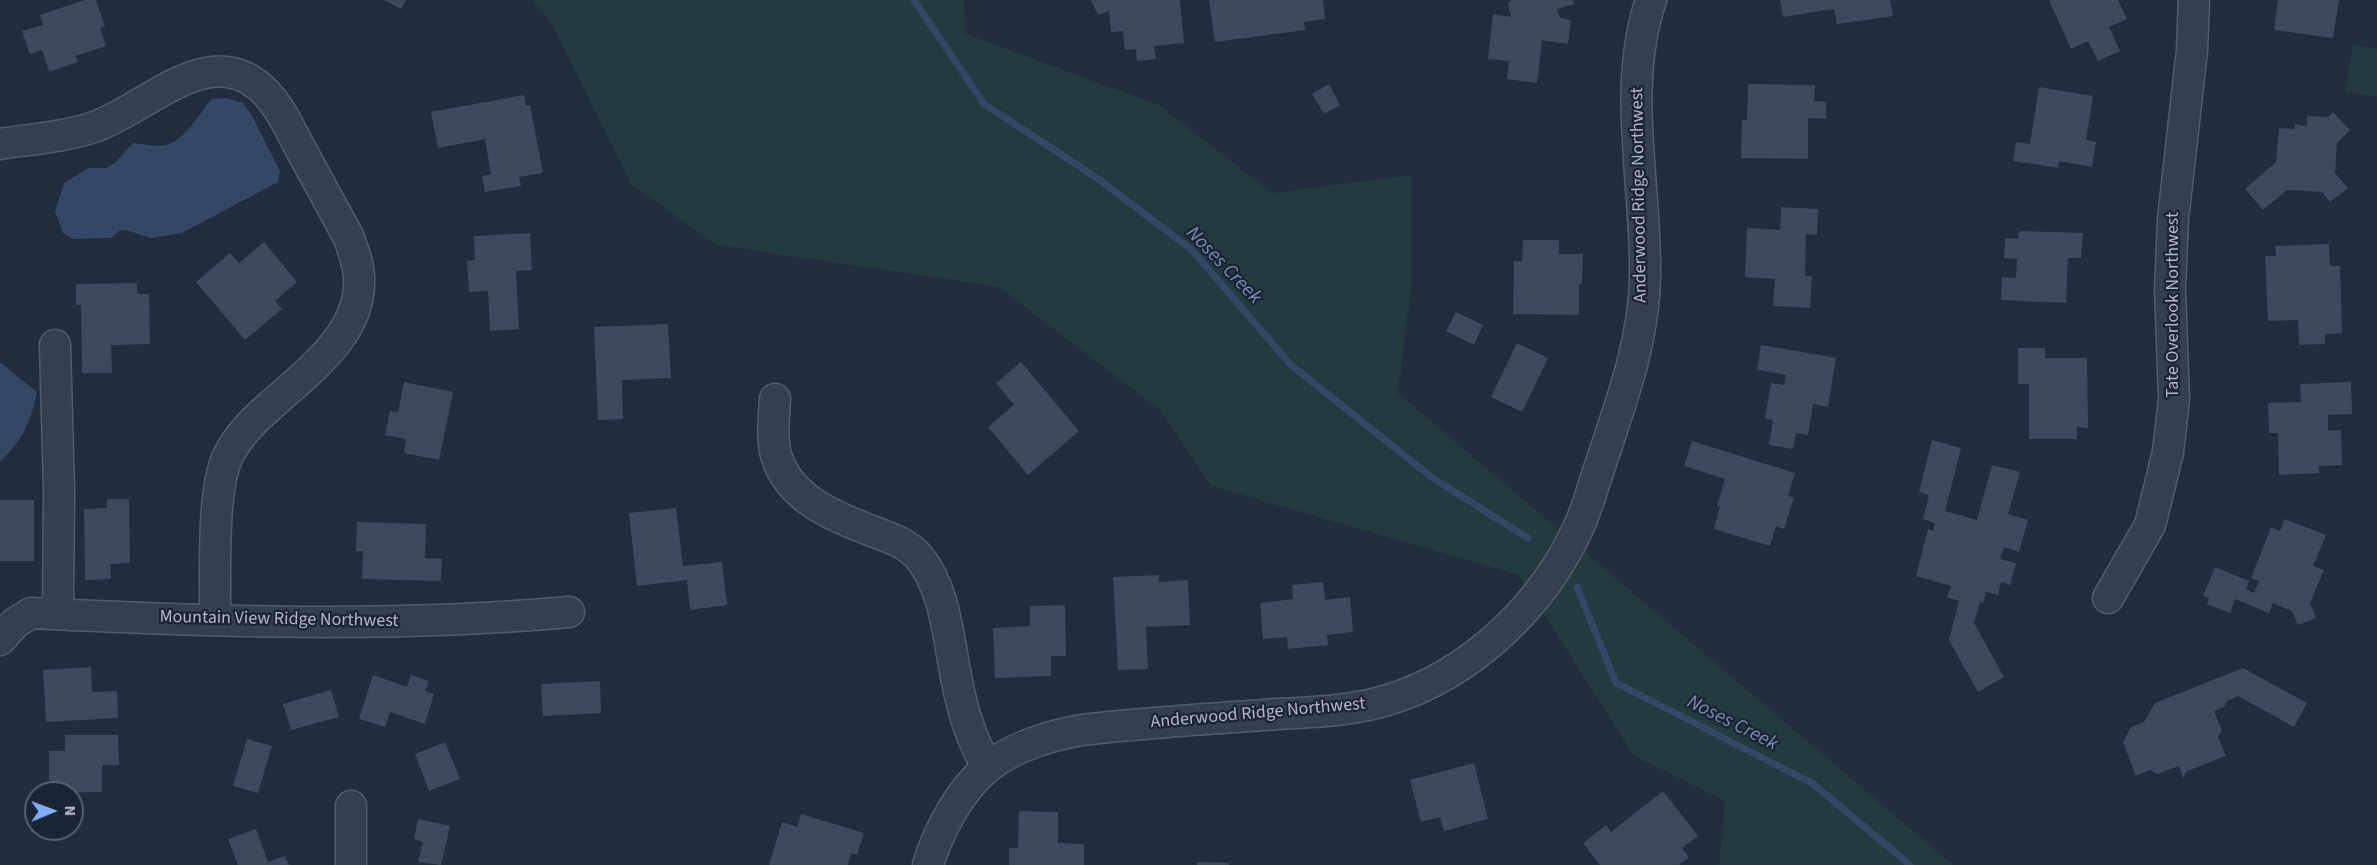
<!DOCTYPE html>
<style>
body{margin:0}
#map{position:relative;width:2377px;height:865px;overflow:hidden;background:#212c3d;font-family:"Source Sans 3",sans-serif}
canvas{display:block}
.north{position:absolute;left:24px;top:781px;width:60px;height:60px;box-sizing:border-box;background:#1a2432;border:2px solid #56606e;border-radius:50%;rotate:89deg;font-size:16px;font-weight:700;line-height:24px;text-align:center;color:#b1b9c9}
.north::after{content:'';display:block;margin:auto;width:21px;height:27px;background:#80aeff;clip-path:polygon(50% 0,100% 100%,50% 72%,0 100%)}
</style>
<div id="map">
<canvas width="2377" height="865"></canvas>
<div class="north">N</div>
</div>
<script>
const ctx = document.querySelector('canvas').getContext('2d');
ctx.lineJoin = 'round';
function fillPath(path, color) { ctx.fillStyle = color; ctx.fill(path, 'evenodd'); }
function strokePath(path, color, width, dash) { ctx.strokeStyle = color; ctx.lineWidth = width; ctx.lineCap = dash ? 'butt' : 'round'; ctx.setLineDash(dash || []); ctx.stroke(path); }
function label(font, color, halo, rows, align = 'center') {
  ctx.font = font + ' "Source Sans 3",sans-serif'; ctx.lineWidth = 4.5; ctx.setLineDash([]); ctx.textBaseline = 'middle'; ctx.strokeStyle = halo; ctx.fillStyle = color; for (const [text, x, y, turn = 0] of rows) {
    ctx.save(); ctx.translate(x, y); ctx.rotate((+turn || 0) * Math.PI / 180); ctx.textAlign = isNaN(turn) ? turn : align; if (halo) ctx.strokeText(text, 0, 0); ctx.fillText(text, 0, 0); ctx.restore();
  }
}
const green = new Path2D(`
 M532 0H964L966 34 1159 105 1272 193 1411 175V289L1398 393 1953 865H1719L1725 801 1634 756 1519 575 1211 486 1161 411 999 287 716 245 631 184 552 24Z
 M2353 45 2377 49V97L2345 92Z`);
const water = new Path2D(`
 M227 98 243 103 251 114 280 171 278 182 182 233 151 238 126 230 119 231 111 238 72 239 63 233 55 211 64 183 88 168H106L116 162 133 143C143 144 156 147 166 145 185 140 199 114 212 99Z
 M0 362 37 392C31 423 22 440 0 462Z`);
const stream = new Path2D(`
 M914 0 984 104 1097 178 1192 250 1291 365 1434 479 1528 538
 M1577 587 1616 683 1812 783 1910 865`);
const building = new Path2D(`
 M85 0H96L105 26 100 28 106 46 75 56 78 62 49 72 42 50 30 54 22 31 43 25 40 15Z
 M384 0H406L401 9Z
 M1091 0H1180L1184 43 1154 46 1156 59 1137 61 1136 49 1125 50 1123 31 1111 32 1109 11 1098 15Z
 M1209 0H1323L1325 19 1304 22 1305 30 1215 42Z
 M1512 0H1573L1574 4 1557 9 1560 18 1571 20 1568 44 1542 40 1537 83 1507 79 1509 61 1488 59 1493 14 1511 17 1508 3Z
 M1780 0H1890L1893 16 1837 24 1834 9 1783 17Z
 M2049 0H2118L2127 19 2109 27 2120 51 2098 61 2088 41 2071 49Z
 M2278 0H2339L2333 38 2274 30Z
 M1329 84 1340 105 1324 114 1312 94Z
 M1748 84 1815 85 1814 101 1826 102V119L1808 118V159L1741 158 1742 120H1747Z
 M2039 87 2093 96 2086 140 2096 142 2092 167 2059 161 2058 168 2013 161 2016 142 2030 144Z
 M524 95 526 106 530 105 543 173 519 177 521 186 485 192 482 176 491 174 485 139 438 148 431 112Z
 M2333 112 2350 130 2337 143 2335 173 2348 188 2330 202 2322 192 2287 190 2263 210 2245 189 2276 162 2279 128 2294 129 2295 124 2307 126V116L2328 117Z
 M1781 207 1818 209 1817 235 1806 234 1805 276H1812L1810 308 1773 306 1775 279 1745 277 1747 228 1780 230Z
 M2019 231 2083 233 2081 258H2068L2066 303 2001 300 2002 277 2016 278 2017 259 2004 258 2005 238 2018 239Z
 M530 233 532 270 516 271 519 329 490 331 488 291 469 292 467 261 475 260 474 236Z
 M1523 240H1559V254H1583L1582 284H1579V315L1513 314 1514 261H1522Z
 M264 242 297 282 275 301 282 309 245 340 196 282 230 253 239 263Z
 M2329 244 2330 266H2340L2342 333 2325 334V344L2299 345 2298 320 2268 321 2265 256H2276L2275 246Z
 M137 283V294H149L150 344 111 345 112 373H82L81 305H76V284Z
 M1456 312 1483 325 1474 345 1446 331Z
 M668 324 671 378 622 380 623 419 598 420 594 327Z
 M1517 343 1548 358 1522 412 1491 397Z
 M1761 345 1836 358 1828 407 1813 404 1808 435 1796 433 1793 449 1769 445 1773 420 1765 419 1771 383 1784 385 1786 375 1757 370Z
 M2018 348H2045V358H2087L2088 428 2077 427V439H2029V384H2018Z
 M1021 362 1079 431 1028 475 988 427 1014 405 996 383Z
 M404 382 453 392 439 460 404 453 406 439 385 435 390 411 398 412Z
 M2351 382 2352 414 2328 415V431L2341 430 2342 465 2319 466V473L2279 475 2278 433H2269L2268 403 2301 402 2300 384Z
 M1932 440 1961 448 1945 511 1977 520 1992 465 2020 472 2008 514 2028 520 2019 552 2004 547 2000 559 2016 563 2010 585 2001 582 1998 595 1986 592 1983 603 1980 602 1974 623 2004 677 1978 692 1949 640 1959 601 1947 597 1951 586 1916 576 1928 529 1933 531 1935 523 1923 519 1929 495 1919 492Z
 M1692 441 1795 473 1788 496 1794 497 1784 529 1776 526 1770 546 1714 529 1720 507 1717 506 1725 479 1684 466Z
 M107 499H129L130 563 110 564 111 579 85 580 84 509 107 508Z
 M0 500H34V561H0Z
 M676 508 683 566 722 562 727 605 690 610 687 580 637 586 629 513Z
 M2285 519 2326 535 2313 566 2324 570 2310 603 2316 618 2298 625 2292 611 2273 603 2269 613 2235 599 2230 613 2207 604 2209 598 2203 596 2215 567 2249 581 2246 589 2254 593 2259 581 2251 578 2271 527 2280 531Z
 M357 522 426 524 425 558 442 559 441 581 362 579 363 551H356Z
 M1159 575V582L1188 580 1190 625 1146 627 1148 669 1118 670 1113 577Z
 M1323 582 1325 600 1350 597 1353 632 1327 635 1328 645 1288 649 1287 637 1263 639 1260 603 1293 599 1292 585Z
 M1065 605 1066 656H1051V676L995 678 993 628 1030 626V606Z
 M91 667 92 692 117 691 118 718 46 722 43 670Z
 M2243 668 2307 703 2294 727 2238 696 2227 701 2224 707 2214 711 2222 731 2218 737 2226 756 2187 771 2183 778 2179 766 2157 774 2150 770 2136 776 2123 742 2131 727 2144 722 2155 703Z
 M373 675 407 687 411 675 429 681 425 691 434 694 425 724 390 712 385 727 359 719Z
 M600 681 601 713 543 716 541 684Z
 M331 690 339 717 291 730 283 704Z
 M65 735H118L119 765H102V792L49 793V751H65Z
 M247 739 272 746 258 793 233 786Z
 M445 742 460 779 429 791 415 754Z
 M1474 763 1488 819 1444 831 1440 817 1421 822 1410 780Z
 M1663 791 1698 836 1682 848 1689 857 1679 865H1600L1583 843 1606 825 1611 832Z
 M1019 811 1058 812V843L1084 844V865H1009V848H1018Z
 M801 814 864 833 857 855 851 853 848 865H769L782 822 797 827Z
 M418 819 450 826 441 865 418 862 423 842 414 839Z
 M256 829 268 862 285 856 289 865H238L228 839Z
 M1197 862 1229 863V865H1197Z`);
const minor = new Path2D(`
 M0 144C31 139 65 137 94 127 148 109 212 35 267 94 281 109 290 129 300 148 316 177 332 207 348 236 353 249 358 262 359 276 363 334 307 372 269 407 252 422 238 436 228 456 211 492 216 577 215 620
 M55 345 59 490 58 614
 M775 399C774 418 771 440 777 458 790 499 835 517 872 531 888 537 907 543 919 557 942 585 947 625 953 660 959 696 968 737 988 767
 M2108 598 2150 525 2168 452 2174 399 2170 289 2173 219 2192 50 2194 0
 M0 640 15 623 31 613C210 622 390 628 569 612
 M351 806V865
 M928 865C938 831 960 790 988 767 1013 747 1051 735 1082 730 1147 722 1212 719 1277 714 1314 712 1352 711 1388 700 1472 674 1544 605 1580 524 1588 506 1593 486 1600 466 1620 405 1644 343 1645 277 1647 186 1621 89 1651 0`);
const streetNames = [
 ["Anderwood Ridge Northwest",1640,195,-91],
 ["Tate Overlook Northwest",2174,305,-90],
 ["Mountain View Ridge Northwest",279,620,1],
 ["Anderwood Ridge Northwest",1258,714,-5]
];
const waterNames = [
 ["Noses Creek",1223,266,46],
 ["Noses Creek",1732,724,27]
];
fillPath(green, '#233a3e');
fillPath(water, '#344765');
strokePath(stream, '#344765', 7);
fillPath(building, '#3d4a5d');
strokePath(minor, '#535c6b', 33);
strokePath(minor, '#353f4d', 30);
label('18px', '#b1b9c9', '#1a2432', streetNames);
label('italic 20px', '#768eb2', '#1a2432', waterNames);
</script>
